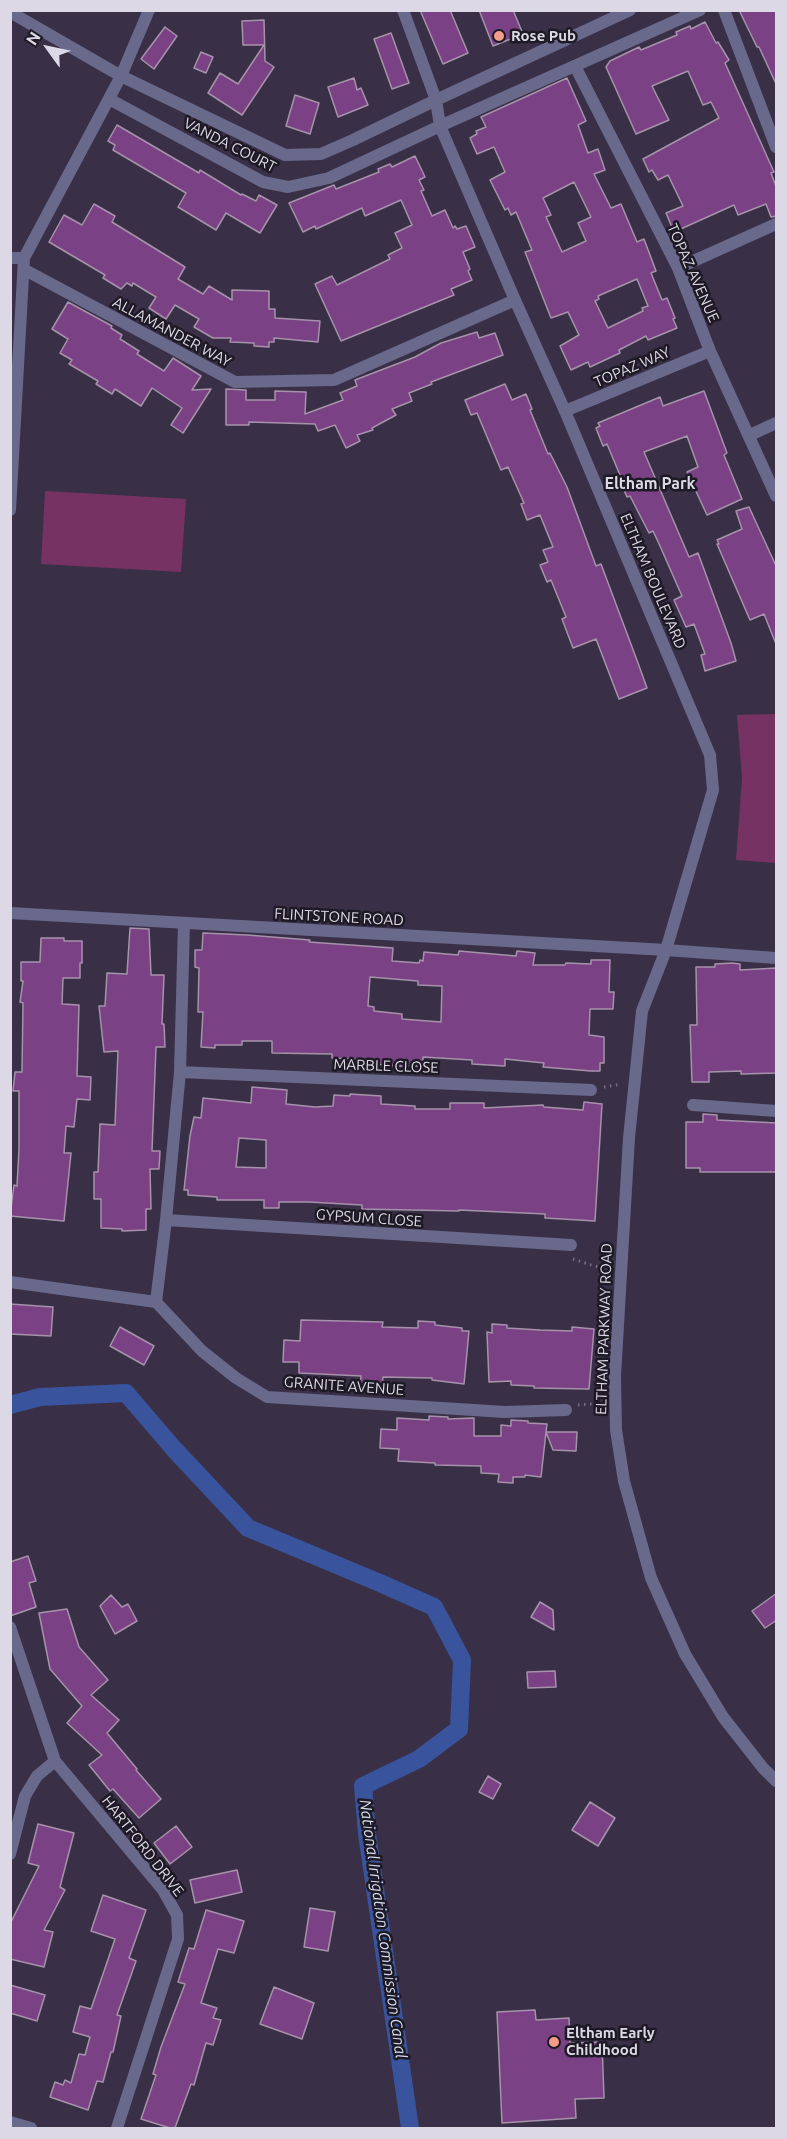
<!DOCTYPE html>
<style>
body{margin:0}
#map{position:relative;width:787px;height:2139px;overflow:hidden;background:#393047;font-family:Ubuntu,sans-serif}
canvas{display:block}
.frame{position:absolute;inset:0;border:12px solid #ddd8e6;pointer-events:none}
.north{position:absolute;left:18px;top:18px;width:60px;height:60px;-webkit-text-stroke:4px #1e1a25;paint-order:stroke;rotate:303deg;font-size:16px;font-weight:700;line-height:24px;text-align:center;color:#ddd8e6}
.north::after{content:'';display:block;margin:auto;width:21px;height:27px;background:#ddd8e6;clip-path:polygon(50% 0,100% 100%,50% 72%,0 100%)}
</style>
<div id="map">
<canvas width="787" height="2139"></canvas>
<div class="frame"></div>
<div class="north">N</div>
</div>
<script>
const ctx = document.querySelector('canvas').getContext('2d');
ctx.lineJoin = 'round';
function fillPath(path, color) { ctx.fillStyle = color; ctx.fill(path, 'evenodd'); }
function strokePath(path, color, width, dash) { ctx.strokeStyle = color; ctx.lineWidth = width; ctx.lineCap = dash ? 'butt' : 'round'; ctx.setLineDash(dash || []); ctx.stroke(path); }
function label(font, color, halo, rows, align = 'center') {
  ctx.font = font + ' Ubuntu,sans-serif'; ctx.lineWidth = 5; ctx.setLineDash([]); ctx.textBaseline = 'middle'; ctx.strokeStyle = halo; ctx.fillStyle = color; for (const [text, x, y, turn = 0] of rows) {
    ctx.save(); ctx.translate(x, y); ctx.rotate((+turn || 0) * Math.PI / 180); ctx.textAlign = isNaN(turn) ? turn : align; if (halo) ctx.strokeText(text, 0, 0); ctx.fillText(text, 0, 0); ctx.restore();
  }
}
const green = new Path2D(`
 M45 491 186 499 181 572 41 564Z
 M776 714V863L736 860 742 778 737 715Z`);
const canal = new Path2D(`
 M10 1405 40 1397 126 1393 174 1449 248 1528 380 1583 434 1607 462 1660 459 1729 419 1759 363 1786 367 1834 410 2128`);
const building = new Path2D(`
 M420 10H450L468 53 443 64Z
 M479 10H513L523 34 493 46Z
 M739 10H777V86L759 47H757Z
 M264 20 265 61 274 67 242 115 208 93 220 73 238 84 264 45H243L242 21Z
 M705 22 716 43 718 42 729 60 725 63 774 172 771 173 777 189V216L771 217 766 204 738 215 734 205 674 232 666 213 683 206 668 175 658 180 652 170 649 172 643 159 719 118 711 102 703 105 688 71 652 86 669 120 636 134 606 67 610 61 639 47 641 50 677 35 676 32 690 26 691 29Z
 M165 27 177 36 154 69 141 59Z
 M391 33 409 83 392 89 374 39Z
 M201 52 213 57 206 73 194 68Z
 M354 78 357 90 361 88 368 105 338 117 328 87Z
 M567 78 586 121 578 125 588 153 598 149 605 170 594 174 611 208 621 204 637 242 644 239 656 271 651 273 662 300 667 298 675 318 673 319 677 328 648 340 646 336 619 350 620 353 590 367 588 362 571 370 560 346 579 335 568 312 551 318 525 252 532 250 516 212 511 215 508 208 505 210 490 180 505 172 494 147 477 154 470 138 477 134 476 131 486 127 481 117ZM574 182 591 217 578 223 586 241 562 252 546 217 551 215 543 198ZM637 279 648 306 642 308 643 311 608 328 595 301 599 299 598 296Z
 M295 95 319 103 310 134 286 126Z
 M117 125 199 173 200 170 241 195 242 194 256 201 259 195 277 205 260 233 226 213 216 230 178 207 186 193 113 150 115 145 108 141Z
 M415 156 425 177 419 180 424 190 421 191 432 216 445 210 453 228 455 226 457 229 466 226 475 247 463 252 470 269 468 271 472 280 451 289 454 295 341 341 315 284 332 276 337 285 390 259 388 255 402 248 395 233 412 225 401 200 365 216 362 208 316 229 315 226 303 232 289 203 334 185 336 189 379 172 378 169 390 164 392 167Z
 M94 204 115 216 112 222 185 267 178 279 203 294 209 286 232 300V290L269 291V309H275V318L320 321 318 342 274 338V342H269V347L254 346V343L230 342 231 338H213L194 327 199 319 175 305 166 319 149 308 156 297 133 283 132 286 127 283 121 289 103 278 105 275 49 242 64 215 82 225Z
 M68 302 112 326 111 328 122 335 120 339 139 351 137 354 164 371 173 358 201 376 192 390 211 389 183 433 171 425 182 408 152 388 141 406 115 389 112 394 96 384 98 381 69 364 72 360 60 353 68 339 52 329Z
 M477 332 479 338 495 333 503 355 431 382 432 384 409 393 412 401 392 409 396 415 372 428 373 430 357 435 360 441 346 448 335 425 318 431 315 424 249 422V425H226V389L246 390V400H275V391L306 392 305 414 343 400 340 393 357 386 355 380 415 357 441 343Z
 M505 384 512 400 526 394 532 409 530 410 548 454 550 453 567 487 596 566 601 564 638 663 647 688 619 699 596 639 573 648 562 619 566 617 551 580 547 582 540 565 548 562 543 550 553 547 540 515 527 520 521 504 524 503 508 467 501 470 477 413 471 415 465 400Z
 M704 391 727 453 724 455 742 499 707 515 687 472 698 467 687 436 644 452 689 557 698 553 731 643 736 661 705 671 701 655 705 654 694 624 686 627 674 600 682 596 660 546 653 531 649 533 630 496 627 497 620 481 622 480 607 444 603 446 596 428 600 426 598 423 660 397 663 406Z
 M749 507 777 568 776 644 764 614 750 620 717 544H719L717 540 742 529 736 511Z
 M130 928 149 929 151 975H164L162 1024H164L165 1047H156L152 1151H160L159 1169H150L151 1209H146V1230L122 1231V1229L101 1228V1199H94V1172H98L100 1124 115 1125 118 1051 104 1052 99 1006H105L107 973 127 974Z
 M203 933 247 935 310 940 309 942 393 948 392 961 419 963 420 960 423 961 424 952 458 955 459 951 516 956 517 951 535 953 533 965H565L566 963 591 964V960H610L609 992H614L613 1009H590L589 1035 604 1037V1063H600V1071H591L543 1067 544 1063 505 1059V1066L472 1064V1060L423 1057V1066H397L356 1062 357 1059 332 1058V1054L272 1053V1041H242V1045H215V1048L201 1047 203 1012H198L199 968 195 967V950H202ZM370 977 418 981V985L442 986 441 1022 402 1019V1014L374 1011V1007L368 1006Z
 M41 938H64V941H82V963H80V978H63L62 1004 79 1005 77 1076 91 1077 90 1100 77 1099 74 1127 66 1126 64 1153H71L64 1221 10 1216 14 1185 17 1186 19 1149V1091H13L15 1072H22L23 1003 20 1002 23 981H21V962H40Z
 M732 963 740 964V970L777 968V1073L741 1074V1071L709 1072V1082H692L690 1025H697L696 967H715V964Z
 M252 1087 287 1090 286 1104 315 1107 333 1106 334 1095 350 1096V1094L381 1096V1104L415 1106V1109H450V1103H484V1108L543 1105 544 1107 583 1110 584 1102 602 1104 595 1221 545 1218V1214L459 1210V1211L362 1209V1205L309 1202H279V1208H264V1200H217V1197L188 1195V1190H184L190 1136 194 1117 201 1118 203 1098 251 1103ZM239 1138 266 1140V1168L236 1167Z
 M703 1114 717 1115V1120L777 1123V1172H700V1168H686V1122H703Z
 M10 1304 53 1307 51 1336 10 1334Z
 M301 1320 383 1322 382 1327 418 1328V1321L435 1322V1325L462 1328V1331H469L464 1384 432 1380V1378L383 1377 382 1389 360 1388 361 1376 299 1373V1362H283L284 1340 300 1341Z
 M492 1324 507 1325V1328L540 1330 572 1331V1327L594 1329 589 1389 534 1388V1386L511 1385V1381L489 1382 487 1332 492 1333Z
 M120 1327 154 1346 144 1365 110 1346Z
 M429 1416 448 1417V1419L474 1418V1436H501V1425L511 1426V1420L528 1421V1423L547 1424 546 1432H577L576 1451 553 1450 546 1432 541 1477 525 1475V1477H513V1483L498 1482 499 1474 481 1473V1466L435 1465V1463L398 1461 399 1449 380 1448 381 1429 397 1430V1418L429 1420Z
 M28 1556 36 1581 29 1583 36 1607 10 1616V1562Z
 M777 1593V1620L765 1628 752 1611Z
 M111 1595 122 1607 128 1604 137 1621 115 1634 100 1606Z
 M540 1602 553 1610 554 1630 531 1617Z
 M67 1609 79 1647 108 1680 91 1695 119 1720 107 1733 137 1769 136 1770 161 1799 139 1818 113 1789 110 1791 89 1765 102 1755 67 1723 82 1706 50 1669 39 1613Z
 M555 1671 556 1687 528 1688 527 1672Z
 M488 1776 501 1784 493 1799 479 1792Z
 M590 1802 615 1818 598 1846 572 1830Z
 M38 1824 74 1833 60 1887 65 1890 44 1930 53 1932 44 1967 10 1959V1924L39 1866 28 1863Z
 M176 1826 192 1847 170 1864 154 1843Z
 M237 1870 242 1892 195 1903 190 1880Z
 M103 1895 146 1910 129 1958 136 1961 117 2015 121 2016 113 2052H111L103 2082 97 2081 88 2110 50 2097 55 2082 63 2085 65 2080 71 2083 79 2054 85 2055 90 2037 73 2032 80 2006 91 2009 115 1939 91 1931Z
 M310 1908 335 1912 328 1951 304 1947Z
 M206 1910 244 1921 234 1953 218 1949 201 2003 217 2008 213 2018 221 2020 213 2045 206 2043 194 2085 191 2084 175 2128H170L141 2119 156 2075 153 2074 161 2047 185 1984 178 1982 189 1948 194 1949Z
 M10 1985 45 1995 37 2021 10 2013Z
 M274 1987 314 2003 302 2039 260 2024Z
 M535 2010 536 2020 569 2018 570 2043 602 2042 604 2098 575 2099 576 2118 502 2123 497 2012Z`);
const path = new Path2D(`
 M604 1087 621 1084
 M573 1259 594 1266 607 1268
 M578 1405 602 1403`);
const minor = new Path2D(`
 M724 10 776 147
 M10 12 121 76 285 155 321 154 353 140 436 100 403 10
 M575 66 678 268 710 351 776 496
 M109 99 263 182 288 187 329 178 440 126
 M10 258H24
 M678 268 776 224
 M25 270 235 382 334 380 515 300
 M565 411 710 351
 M750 435 776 423
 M10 510 24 258 121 76 149 10
 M10 913 666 950 776 958
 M180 1072 591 1090
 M693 1105 776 1111
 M166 1220 571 1245
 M10 1282 156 1302 202 1351 236 1378 267 1397 505 1412 566 1410
 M156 1302 166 1220 180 1072 184 923
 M10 1627 55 1761 163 1890 177 1915 178 1939 117 2128
 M10 1854 25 1796 37 1776 55 1761
 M10 2122 31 2128`);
const tertiary = new Path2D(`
 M630 10 436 100 440 126 515 300 565 411 710 755 713 790 666 950 642 1011 629 1138 615 1376 616 1430 624 1481 651 1578 685 1654 723 1717 763 1768 776 1781
 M440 126 700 10`);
const markers = [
 [499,36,6,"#f49e89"],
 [554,2042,6,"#f49e89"]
];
const poiNames = [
 ["Rose Pub",511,36],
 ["Eltham Early",566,2033],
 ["Childhood",566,2050]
];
const streetNames = [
 ["VANDA COURT",230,145,27],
 ["TOPAZ AVENUE",693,273,66],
 ["ALLAMANDER WAY",172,332,28],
 ["TOPAZ WAY",632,367,-23],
 ["ELTHAM BOULEVARD",653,581,67],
 ["FLINTSTONE ROAD",339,917,3],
 ["MARBLE CLOSE",386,1066,2],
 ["GYPSUM CLOSE",369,1218,4],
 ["ELTHAM PARKWAY ROAD",604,1329,-88],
 ["GRANITE AVENUE",344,1386,4],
 ["HARTFORD DRIVE",143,1846,52]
];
const neighbourhoodNames = [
 ["Eltham Park",650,484]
];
const waterNames = [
 ["National Irrigation Commission Canal",383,1929,82]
];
fillPath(green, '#773264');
strokePath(canal, '#39549c', 18);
fillPath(building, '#7a4284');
strokePath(building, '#a692aa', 1.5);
strokePath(path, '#766e82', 3, [1.5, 4.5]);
strokePath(minor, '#69698c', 12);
strokePath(tertiary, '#69698c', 12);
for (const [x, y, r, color] of markers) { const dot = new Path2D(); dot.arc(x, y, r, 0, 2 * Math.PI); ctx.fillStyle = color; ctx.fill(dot); strokePath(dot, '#1e1a25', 2); }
label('bold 15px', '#ddd8e6', '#1e1a25', poiNames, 'left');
label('15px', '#ddd8e6', '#1e1a25', streetNames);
label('bold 16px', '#ddd8e6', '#1e1a25', neighbourhoodNames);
label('italic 16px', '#d4ddf2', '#1e1a25', waterNames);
</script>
